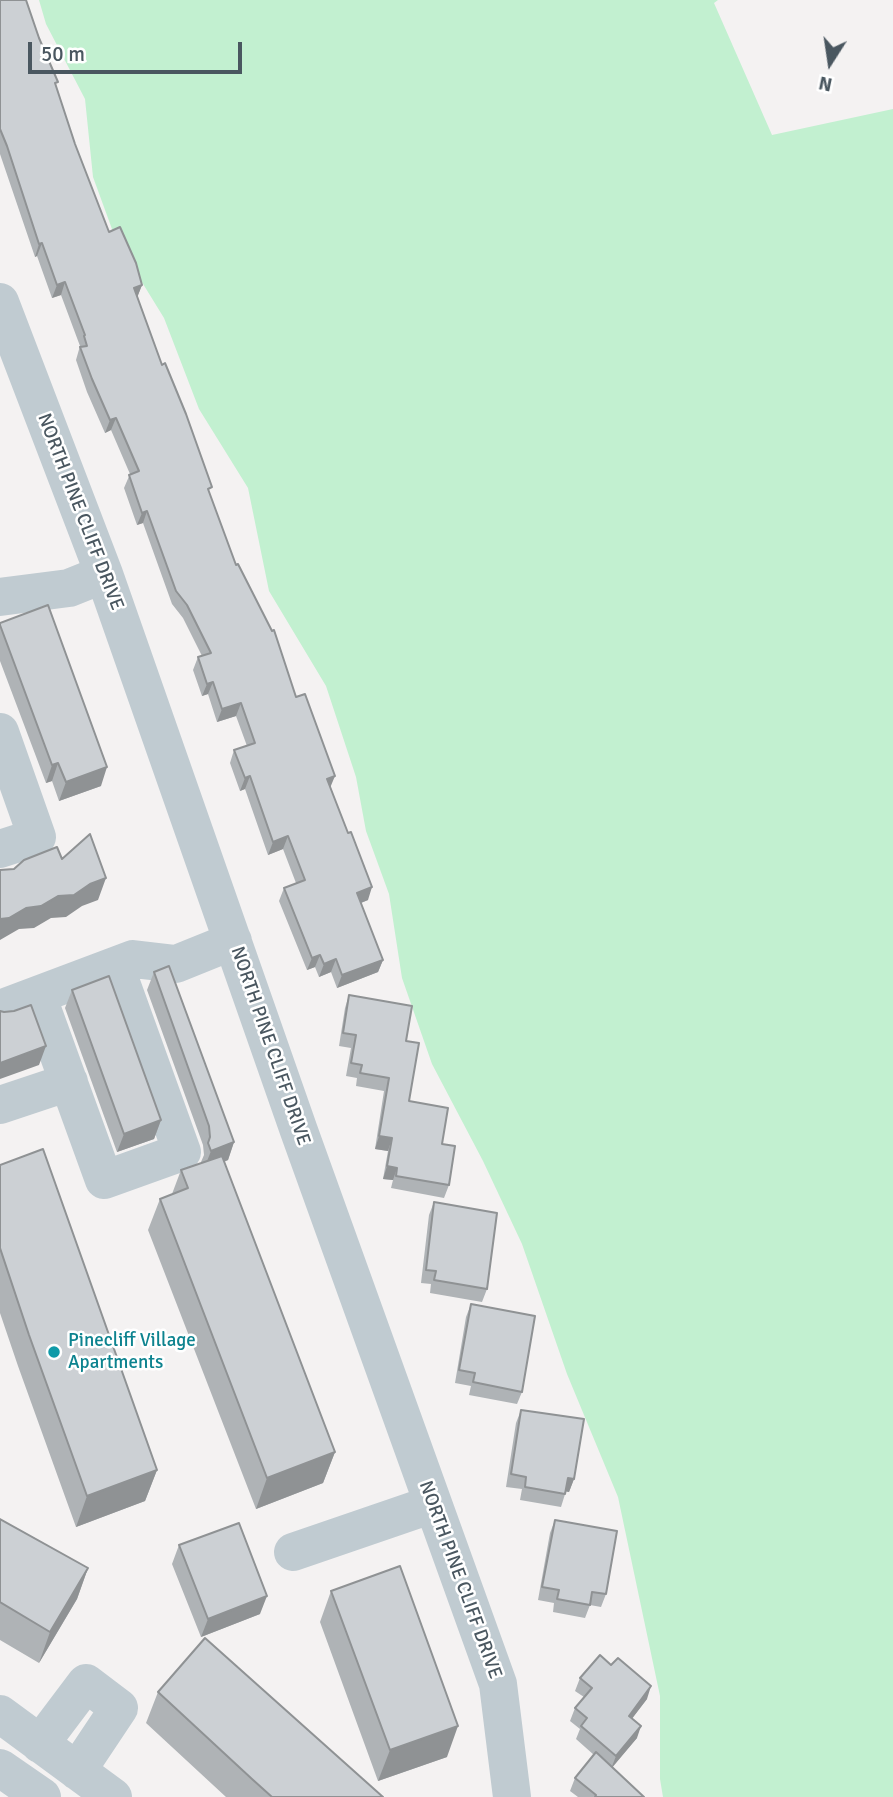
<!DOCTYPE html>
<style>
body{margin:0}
#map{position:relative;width:893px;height:1797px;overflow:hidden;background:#f4f2f2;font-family:Signika,sans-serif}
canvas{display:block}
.north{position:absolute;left:795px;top:28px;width:70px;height:70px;-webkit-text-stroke:5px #fff;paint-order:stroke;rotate:192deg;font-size:19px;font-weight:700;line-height:28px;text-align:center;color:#4a5760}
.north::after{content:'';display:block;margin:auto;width:24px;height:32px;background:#4a5760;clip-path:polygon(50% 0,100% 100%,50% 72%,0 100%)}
.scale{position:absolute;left:28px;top:42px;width:214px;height:32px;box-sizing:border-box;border:4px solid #4a5760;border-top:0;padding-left:9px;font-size:21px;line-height:24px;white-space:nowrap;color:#4a5760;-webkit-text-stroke:5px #fff;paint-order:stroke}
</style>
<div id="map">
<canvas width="893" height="1797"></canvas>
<div class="north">N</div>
<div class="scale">50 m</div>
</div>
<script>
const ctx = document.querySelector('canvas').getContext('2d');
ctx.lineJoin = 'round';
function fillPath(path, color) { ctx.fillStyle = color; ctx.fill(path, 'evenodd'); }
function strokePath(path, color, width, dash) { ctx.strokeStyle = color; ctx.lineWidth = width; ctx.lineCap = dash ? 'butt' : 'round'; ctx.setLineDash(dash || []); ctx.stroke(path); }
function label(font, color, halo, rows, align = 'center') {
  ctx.font = font + ' Signika,sans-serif'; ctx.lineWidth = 5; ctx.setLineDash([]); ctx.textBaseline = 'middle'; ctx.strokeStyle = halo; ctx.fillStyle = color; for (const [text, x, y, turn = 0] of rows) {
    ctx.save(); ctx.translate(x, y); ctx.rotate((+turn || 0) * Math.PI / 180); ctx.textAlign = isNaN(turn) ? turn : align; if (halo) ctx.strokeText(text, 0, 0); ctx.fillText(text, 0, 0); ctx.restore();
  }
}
const green = new Path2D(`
 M39 0H718L714 3 772 135 893 109V1797H663L660 1779V1696L618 1497 567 1374 522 1244 483 1161 432 1064 402 978 389 894 366 831 356 777 326 686 269 591 248 488 199 409 164 318 116 240 93 177 85 99 46 24Z`);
const minor = new Path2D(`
 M0 302 104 574 299 1131 498 1684 512 1797
 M0 597 69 588 104 574
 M0 732 37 837 0 849
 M37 995 104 1180 182 1152 115 966
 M0 1009 133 959 176 964 233 941
 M0 1105 69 1082
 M293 1552 433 1504
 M0 1714 113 1797
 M40 1744 86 1683 119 1708 77 1771
 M0 1768 42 1797`);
const wall = new Path2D(`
 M0 0 56 86 75 144 109 232 142 285 137 297 236 565 296 697 331 788 368 900 361 903 383 960 378 972 337 988 331 972 319 977 315 967 307 970 279 901 284 888 296 883 283 849 268 855 245 789 240 791 230 763 234 750 247 746 236 716 217 722 208 694 202 696 193 670 198 657 202 656 183 618 172 604 143 523 137 525 124 488 130 474 111 430 105 433 87 392 76 360 80 346 61 295 52 298 37 256 35 257 0 154Z
 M0 623 101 786 59 801 52 781 46 783 0 661Z
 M154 972 234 1142 228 1160 224 1162 335 1452 323 1483 256 1509 148 1230 160 1199 172 1194 181 1170 202 1163 201 1162 204 1155 203 1145 147 990Z
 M72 990 161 1120 154 1139 117 1152 65 1008Z
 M349 995 406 1041 409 1101 442 1144 449 1185 444 1198 391 1188 393 1180 383 1179 388 1151 375 1149 384 1091 356 1086 357 1078 346 1076 351 1048 339 1046 345 1008Z
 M0 1165 157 1470 145 1501 76 1527 18 1366 0 1313Z
 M434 1202 487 1289 482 1302 430 1293 431 1284 421 1283 429 1215Z
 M471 1304 522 1392 517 1404 469 1395 471 1386 455 1383 466 1317Z
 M521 1410 574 1479 569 1492 566 1491 561 1507 520 1500 522 1489 506 1487 516 1423Z
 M0 1519 88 1568 77 1599 39 1663 0 1640Z
 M555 1520 606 1594 601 1607 590 1605 585 1618 553 1612 554 1603 538 1600 550 1533Z
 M179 1545 260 1614 201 1637 172 1564Z
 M331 1591 447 1757 378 1781 320 1622Z
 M580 1678 647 1699 632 1718 637 1738 612 1767 644 1797H578L570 1791 575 1778 594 1755 576 1739 580 1729 570 1721 575 1708 584 1697 575 1691Z
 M158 1692 383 1797H226L146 1723Z`);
const shadedWall = new Path2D(`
 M42 243 37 256 35 257 39 244Z
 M65 282 61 295 52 298 57 285Z
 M142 285 137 298 134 288Z
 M116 418 111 430 105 433 110 420Z
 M147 511 143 523 137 525 142 513Z
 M213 682 208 694 202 696 207 684Z
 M241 703 236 716 217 722 222 709Z
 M58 763 52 781 46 783 52 765Z
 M107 767 101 786 59 801 66 782Z
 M250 776 245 789 240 791 245 778Z
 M335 776 330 788 327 779Z
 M288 836 283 849 268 855 273 842Z
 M106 878 98 900 82 906 66 917 51 918 34 928 19 929 0 940V919L26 908Z
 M372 887 368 900 353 906 357 893Z
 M320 955 315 967 307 970 312 958Z
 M336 959 331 972 319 977 324 964Z
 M383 960 378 972 337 988 342 975Z
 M46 1046 39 1065 0 1079V1063Z
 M161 1120 154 1139 117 1152 124 1134Z
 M379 1136 392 1138 388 1151 375 1149Z
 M234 1142 228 1160 204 1169 211 1151Z
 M387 1166 397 1168 393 1180 383 1179Z
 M335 1452 323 1483 256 1509 267 1478Z
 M157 1470 145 1501 76 1527 87 1496Z
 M568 1478 574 1479 569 1492 563 1491Z
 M88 1568 77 1599 39 1663 50 1632Z
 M267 1596 260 1614 201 1637 208 1619Z
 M651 1686 647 1699 625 1728 629 1716Z
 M458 1726 447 1757 378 1781 390 1750Z
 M641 1726 637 1738 611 1769 616 1756Z`);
const building = new Path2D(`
 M0 0H26L39 38 58 82 55 83 75 144 109 232 120 227 136 263 142 285 134 288 162 365 165 363 186 414 212 487 208 489 236 565 238 564 272 631 274 630 296 697 305 694 335 776 327 779 348 833 351 832 372 887 357 893 383 960 342 975 336 959 324 964 320 955 312 958 284 888 305 880 288 836 273 842 250 776 245 778 234 750 255 743 241 703 222 709 213 682 207 684 198 657 211 653 187 605 176 591 147 511 142 513 129 475 139 471 116 418 110 420 92 379 80 347 87 346 84 336 85 335 65 282 57 285 42 243 39 244 7 146 0 129Z
 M48 605 107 767 66 782 58 763 52 765 0 625V623Z
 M90 834 106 878 90 884 74 895 58 896 41 906 26 908 9 918 0 919V870L14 869 24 860 57 847 62 859Z
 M169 966 234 1142 211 1151 208 1143 210 1137 209 1126 154 972Z
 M109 976 161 1120 124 1134 72 990Z
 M349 995 412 1006 406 1041 419 1043 409 1101 448 1108 442 1144 455 1146 449 1185 396 1176 397 1168 387 1166 392 1138 379 1136 389 1078 360 1073 362 1065 351 1063 356 1035 343 1033Z
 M31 1005 46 1046 0 1063V1011L4 1012 14 1011Z
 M43 1149 157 1470 87 1496 29 1335 0 1248V1165Z
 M222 1156 335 1452 267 1478 160 1199 188 1188 181 1170Z
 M434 1202 497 1213 487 1289 434 1280 436 1271 426 1270Z
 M471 1304 535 1316 522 1392 473 1382 475 1373 459 1370Z
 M521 1410 584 1419 574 1479 568 1478 565 1494 525 1487 526 1477 511 1474Z
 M0 1519 88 1568 50 1632 0 1602Z
 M555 1520 617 1531 606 1594 592 1592 590 1605 557 1599 559 1590 542 1587Z
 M239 1523 267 1596 208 1619 179 1545Z
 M400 1566 458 1726 390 1750 331 1591Z
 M205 1638 383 1797H272L252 1779 158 1692Z
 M600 1655 611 1665 618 1658 651 1686 629 1716 641 1726 616 1756 581 1726 587 1718 575 1708 592 1688 580 1678Z
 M596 1752 644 1797H595L596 1795 575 1778Z`);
const markers = [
 [54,1352,7,"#0f9aa8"]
];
const streetNames = [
 ["NORTH PINE CLIFF DRIVE",80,512,69],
 ["NORTH PINE CLIFF DRIVE",270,1046,71],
 ["NORTH PINE CLIFF DRIVE",460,1580,70]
];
const cultureNames = [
 ["Pinecliff Village",68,1341],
 ["Apartments",68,1363]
];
fillPath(green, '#c2f0d0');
strokePath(minor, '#c0cbd1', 38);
fillPath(wall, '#afb3b6');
fillPath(shadedWall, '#8f9294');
fillPath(building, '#ccd0d4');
strokePath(building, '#8f9294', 2);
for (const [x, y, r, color] of markers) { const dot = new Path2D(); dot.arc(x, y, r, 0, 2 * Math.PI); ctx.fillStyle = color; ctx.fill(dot); strokePath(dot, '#fff', 2.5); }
label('19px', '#4a5760', '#fff', streetNames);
label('19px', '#0d838f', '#fff', cultureNames, 'left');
</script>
